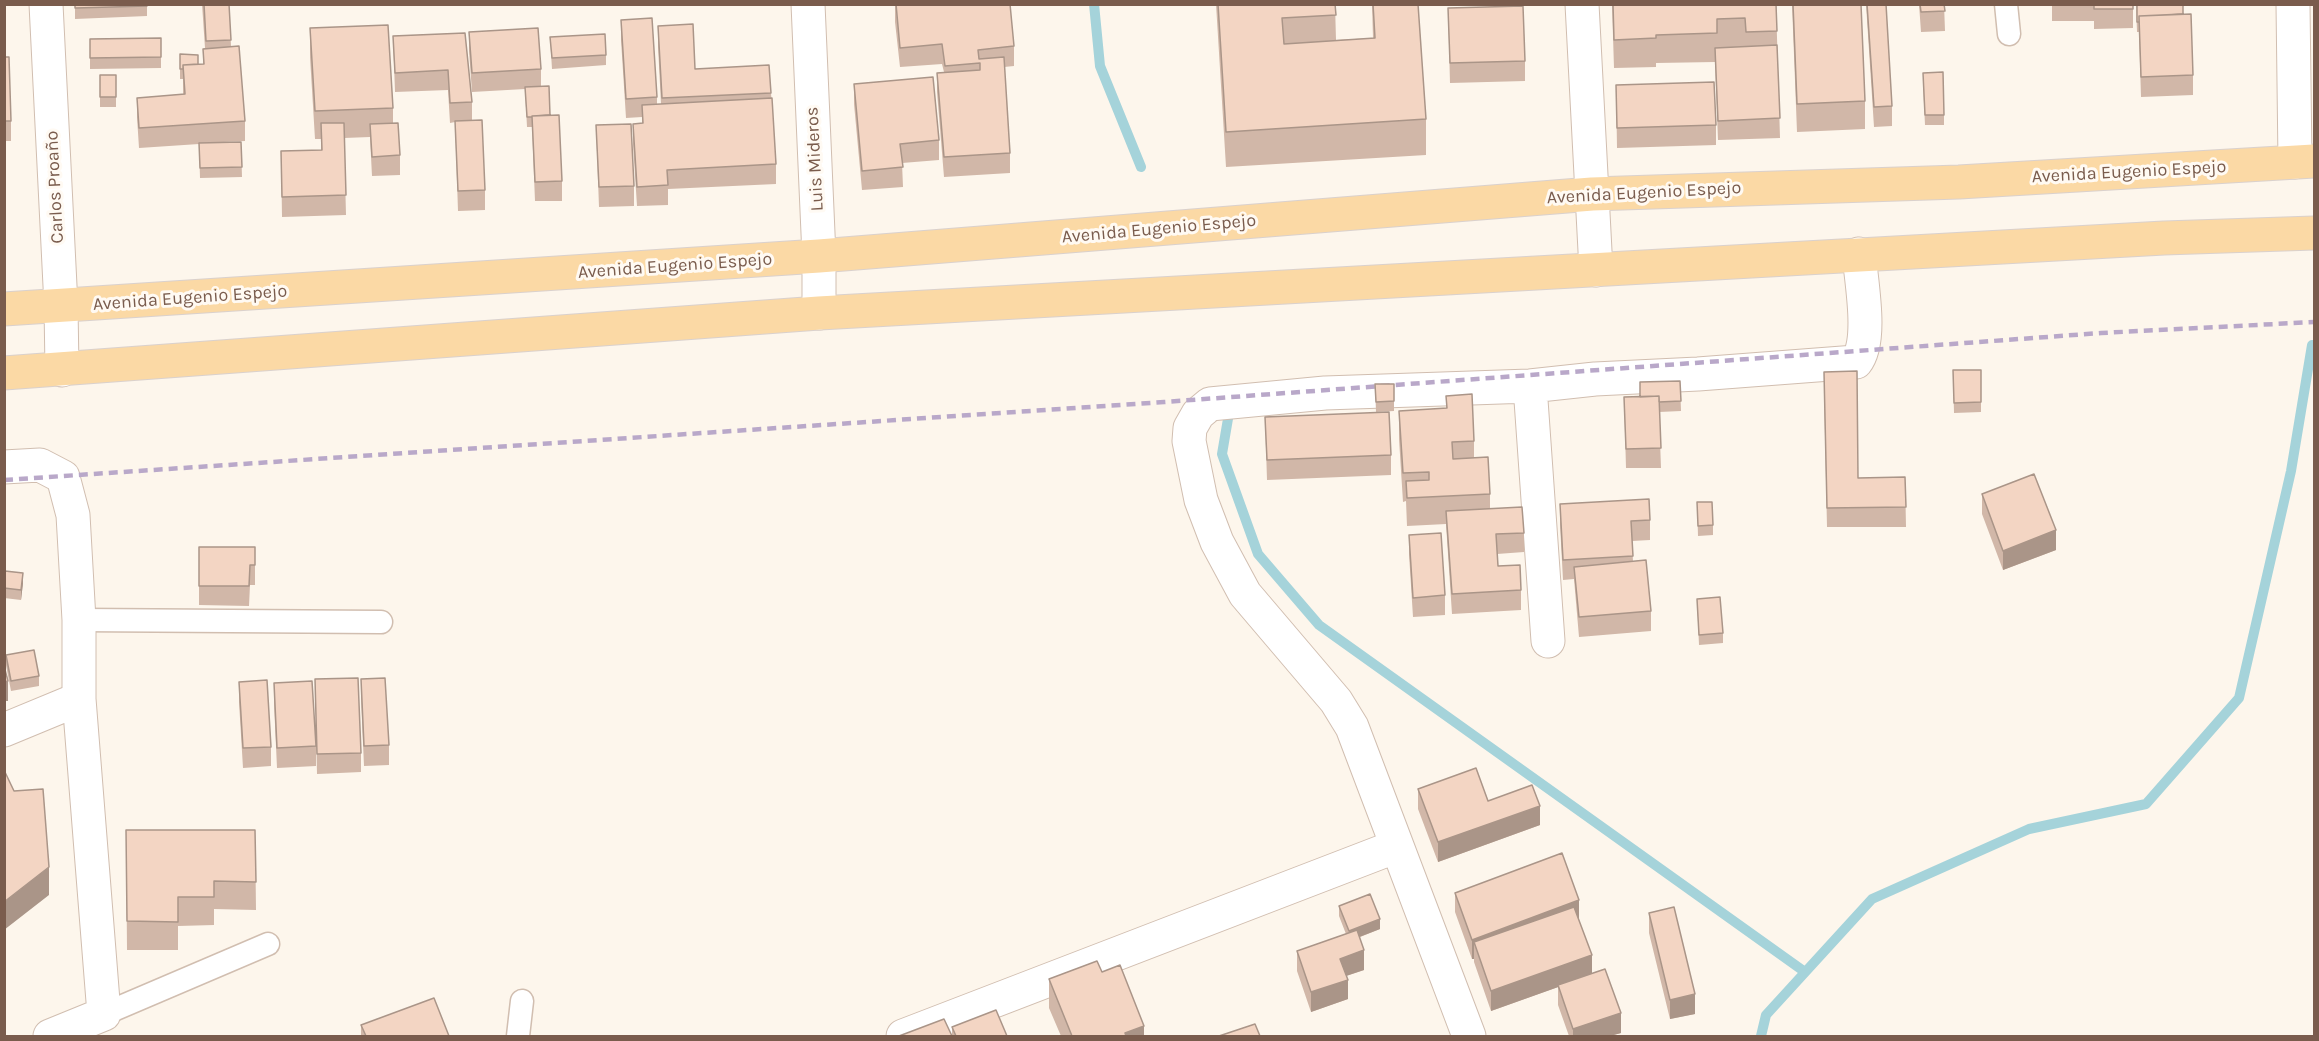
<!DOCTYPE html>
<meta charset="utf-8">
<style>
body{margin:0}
#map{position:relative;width:2319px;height:1041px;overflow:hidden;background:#fdf6ec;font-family:Karla,sans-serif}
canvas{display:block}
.frame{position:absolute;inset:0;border:6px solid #7a5c4d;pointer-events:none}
</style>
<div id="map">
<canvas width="2319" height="1041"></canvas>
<div class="frame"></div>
</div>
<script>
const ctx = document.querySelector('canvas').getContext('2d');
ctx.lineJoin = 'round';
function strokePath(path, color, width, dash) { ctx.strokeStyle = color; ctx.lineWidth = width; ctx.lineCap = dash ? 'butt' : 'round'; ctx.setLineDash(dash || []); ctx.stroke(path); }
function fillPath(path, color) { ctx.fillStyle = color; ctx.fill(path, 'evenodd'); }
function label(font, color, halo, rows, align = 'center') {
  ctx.font = font + ' Karla,sans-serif'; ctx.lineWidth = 6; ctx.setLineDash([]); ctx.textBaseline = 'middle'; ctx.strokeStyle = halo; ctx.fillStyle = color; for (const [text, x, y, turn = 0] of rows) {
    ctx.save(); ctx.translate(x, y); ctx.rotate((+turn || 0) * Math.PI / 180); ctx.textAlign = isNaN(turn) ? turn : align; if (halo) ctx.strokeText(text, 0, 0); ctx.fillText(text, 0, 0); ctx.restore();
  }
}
const stream = new Path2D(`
 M1094 4 1100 66 1141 167
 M1230 407 1222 454 1258 554 1319 625 1805 972
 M1761 1036 1766 1015 1872 899 2029 829 2146 804 2239 698 2291 471 2312 345`);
const lane = new Path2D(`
 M2006 4 2009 34
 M79 620 381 622
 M104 1014 268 944
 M518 1036 522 1001`);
const street = new Path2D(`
 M46 4 61 306 62 370
 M808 4 819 256V313
 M1582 4 1596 270
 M2293 4 2295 162
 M1530 386 1548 641
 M4 467 40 465 63 477 73 515 79 620V699L104 1014 50 1036
 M4 730 79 699
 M903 1036 1397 846
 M1469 1036 1352 727 1336 701 1245 594 1217 542 1201 500 1189 441 1190 428 1198 414 1210 404 1325 393 1530 386 1595 379 1698 374 1856 362C1873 341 1861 281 1859 254`);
const primary = new Path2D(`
 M4 309 819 256 1592 194 1959 182 2314 161
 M4 373 819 313 2164 238 2314 233`);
const rail = new Path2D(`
 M4 480 1164 402 2101 333 2314 322`);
const wall = new Path2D(`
 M75 4H147V16L75 19Z
 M202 4H229L231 46 245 121V141L224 142H241L242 177 200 178 199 144 139 148 137 117V98L183 94V79H180V54L198 64H203V49L205 48Z
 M895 4 1014 46V66L1004 67 1010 153V173L944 177 937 92V73L944 72 942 64 900 67 895 22Z
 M1216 4H1335L1336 40 1373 38 1372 4H1418L1426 119V155L1226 167Z
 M1612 4H1776L1780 138 1718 140 1715 62 1656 63V67L1614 68Z
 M1792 4H1861L1865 101V129L1797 132Z
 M1866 4H1886L1892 106V126L1874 127Z
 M1919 4H1944L1945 31 1921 32Z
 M2052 4H2133V28L2094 29V21H2052Z
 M2136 4 2183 14 2193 75V95L2141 97 2139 32H2137Z
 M1448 8 1525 61V81L1450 83Z
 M621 20 657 97V104H661L658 46V26L695 69 771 93 776 164V184L668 189V205L637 206 633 144V124H642V117L626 118 621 40Z
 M310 28 393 108V123L400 155V175L372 176 370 137 344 138 346 215 282 217 281 151 321 150V139H315L310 57Z
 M469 32 541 69V86L550 115 562 181V201H535L532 127H527L525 89 472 92 469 51Z
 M465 33 472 102V120L485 190V210L458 211 455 122 450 123 448 90 395 92 393 36Z
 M550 37 606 55V65L552 69Z
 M161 38V68L90 69V39Z
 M4 57 11 121V141H4Z
 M100 75H116V107H100Z
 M1923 83 1944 115V125H1925Z
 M854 84 939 140V160L902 163 903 187 862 190 854 104Z
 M1616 85 1716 125V145L1617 148Z
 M596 125 634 186V206L599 207Z
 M1953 370 1981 402V412L1954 413Z
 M1680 381 1681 411 1659 412 1661 468H1626L1624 397H1640Z
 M1375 384H1394V411L1376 412Z
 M1824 391 1858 478 1905 477 1906 527H1827Z
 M1446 396 1474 441V457L1490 494V509L1524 533V552L1497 554 1498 566 1521 590V610L1452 614 1446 524 1407 526 1406 501 1403 502 1399 439V411L1446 408Z
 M1265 417 1391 455V475L1267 480Z
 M1982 494 2056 550 2003 570 1982 514Z
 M1697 502 1713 525V535L1698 536Z
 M1560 504 1650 520V540L1632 541 1633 562 1651 611V631L1579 637 1574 579 1563 580 1560 524Z
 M1409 535 1445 595V615L1413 617 1409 554Z
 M199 547H255V585H250L249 606 199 605Z
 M4 575 23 583 21 600 4 598Z
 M1697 599 1723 633V643L1699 645Z
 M6 655 39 676V686L11 691 6 665Z
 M315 679 361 753V772L317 774Z
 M361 679 389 745V765L364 766 361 698Z
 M239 682 271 747V766L243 768 239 702Z
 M274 683 316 746V766L277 768 274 703Z
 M1418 789 1488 801 1540 825 1438 862 1418 809Z
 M126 830H255L256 910 214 909V925L178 926V950H127Z
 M1455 893 1579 920 1592 973 1621 1033 1610 1036H1569L1558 1005V987L1491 1011 1474 962V959H1472L1455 912Z
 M1339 906 1380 929 1360 937 1364 970 1346 976 1348 999 1311 1012 1297 971V951L1346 934 1339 916Z
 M1649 913 1695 1014 1670 1019 1649 933Z
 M1102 972 1144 1036H1061L1049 1008V979Z
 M361 1025 449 1036H361Z
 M952 1027 1007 1036H899H952Z`);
const shadedWall = new Path2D(`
 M2056 530V550L2003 570V551Z
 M23 573V583L21 600V590Z
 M8 681V701H4V682Z
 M1540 806V825L1438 862V842Z
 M49 867V895L4 930V902Z
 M1579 900V920L1474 942V959H1472V940Z
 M1380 919V929L1349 941V931Z
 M1364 950V970L1340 978V959Z
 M1592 955V975L1491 1011V991Z
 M1348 980V999L1311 1012V992Z
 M1695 994V1014L1670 1019V1000Z
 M1621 1013V1033L1610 1036H1573V1029Z
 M1144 1026V1036H1125V1033Z`);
const building = new Path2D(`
 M75 4H147V6L75 8Z
 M204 4H229L231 40 206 41Z
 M896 4H1010L1014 46 978 50 979 59 1004 57 1010 153 944 157 937 73 980 70V63L945 66 942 44 900 48Z
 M1218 4H1335L1336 15 1282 18 1284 44 1375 38 1373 4H1418L1426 119 1226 132Z
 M1613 4H1776L1777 31 1746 32 1745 18 1717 19V33L1656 35V38L1614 40Z
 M1793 4H1861L1865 101 1797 104Z
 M1867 4H1886L1892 106 1874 107Z
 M1920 4H1944L1945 11 1921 12Z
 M2094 4H2133V9H2094Z
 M2137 4H2183V14L2139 16V22H2137Z
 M1523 6 1525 61 1450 63 1448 8Z
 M2191 14 2193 75 2141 77 2139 16Z
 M652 18 657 97 626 99 621 20Z
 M693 24 695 69 769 65 771 93 662 98 658 26Z
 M388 25 393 108 315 111 310 28Z
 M538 28 541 69 472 73 469 32Z
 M465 33 472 102 450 103 448 70 395 73 393 36Z
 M605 34 606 55 552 58 550 37Z
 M161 38V57L90 58V39Z
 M1777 45 1780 118 1718 121 1715 48Z
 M239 46 245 121 139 128 137 98 185 94 183 65 204 64 203 49Z
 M180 54 198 55V64L183 65V69H180Z
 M4 57H9L11 121H4Z
 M1943 72 1944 115H1925L1923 73Z
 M100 75H116V97H100Z
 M933 77 939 140 900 144 903 167 862 171 854 84Z
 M1714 82 1716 125 1617 128 1616 85Z
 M549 86 550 115 532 116V117H527L525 87Z
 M772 98 776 164 667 170 668 185 637 187 633 124 643 123 642 105Z
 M559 115 562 181 535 182 532 116Z
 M482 120 485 190 458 191 455 121Z
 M321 123H344L346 195 282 197 281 151 322 150Z
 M398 123 400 155 372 157 370 124Z
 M631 124 634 186 599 187 596 125Z
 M241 142 242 167 200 168 199 143Z
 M1953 370H1981V402L1954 403Z
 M1857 371 1858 478 1905 477 1906 507 1827 508 1824 372Z
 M1680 381 1681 401 1659 402V396L1640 397V382Z
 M1375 384H1394V401L1376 402Z
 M1472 394 1474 441 1452 442 1453 459 1488 457 1490 494 1407 498 1406 481 1429 480V472L1403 473 1399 411 1447 408 1446 396Z
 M1659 396 1661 448 1626 449 1624 397Z
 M1389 412 1391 455 1267 460 1265 417Z
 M2034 474 2056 530 2003 551 1982 494Z
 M1649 499 1650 520 1631 521 1633 556 1563 560 1560 504Z
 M1697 502H1712L1713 525 1698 526Z
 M1522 507 1524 533 1496 534 1498 566 1520 565 1521 590 1452 594 1446 511Z
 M1441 533 1445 595 1413 598 1409 535Z
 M199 547H255V565H250L249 586H199Z
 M1646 560 1651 611 1579 617 1574 567Z
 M5 571 23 573 21 590 4 588Z
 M1720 597 1723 633 1699 635 1697 599Z
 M34 650 39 676 11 681 6 655Z
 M4 666 8 681 4 682Z
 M358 678 361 753 317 754 315 679Z
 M385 678 389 745 364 746 361 679Z
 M267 680 271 747 243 748 239 682Z
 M312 681 316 746 277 748 274 683Z
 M1476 768 1488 801 1532 785 1540 806 1438 842 1418 789Z
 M4 770 14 791 43 789 49 867 4 902Z
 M126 830H255L256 882 214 881V897H178V922L127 921Z
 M1562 853 1579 900 1472 940 1455 893Z
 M1370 894 1380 919 1349 931 1339 906Z
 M1574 907 1592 955 1491 991 1474 942Z
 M1674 907 1695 994 1670 1000 1649 913Z
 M1357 930 1364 950 1340 959 1348 980 1311 992 1297 951Z
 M1097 961 1102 972 1120 965 1144 1026 1125 1033 1126 1036H1072L1049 979Z
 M1605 969 1621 1013 1573 1029 1558 985Z
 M434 998 449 1036H366L361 1025Z
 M996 1010 1007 1036H956L952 1027Z
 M944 1019 952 1036H899Z
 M1255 1024 1260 1036H1219Z`);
const streetNames = [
 ["Luis Mideros",815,159,-93],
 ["Avenida Eugenio Espejo",2129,172,-3],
 ["Carlos Proaño",55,187,-93],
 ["Avenida Eugenio Espejo",1644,193,-3],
 ["Avenida Eugenio Espejo",1159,229,-5],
 ["Avenida Eugenio Espejo",675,266,-4],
 ["Avenida Eugenio Espejo",190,298,-4]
];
strokePath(stream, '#a5d3da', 10);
strokePath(lane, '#d1beb0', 25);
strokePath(street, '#d1beb0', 35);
strokePath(primary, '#dad1cd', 35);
strokePath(lane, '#fff', 22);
strokePath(street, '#fff', 33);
strokePath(primary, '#fbd9a5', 33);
strokePath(rail, '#b9a8c9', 4.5, [9, 6]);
fillPath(wall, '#d1b7a8');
fillPath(shadedWall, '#aa9588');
fillPath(building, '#f3d5c3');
strokePath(building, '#aa9588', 1.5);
label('18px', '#7a5c4d', '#fffaf3', streetNames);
</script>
